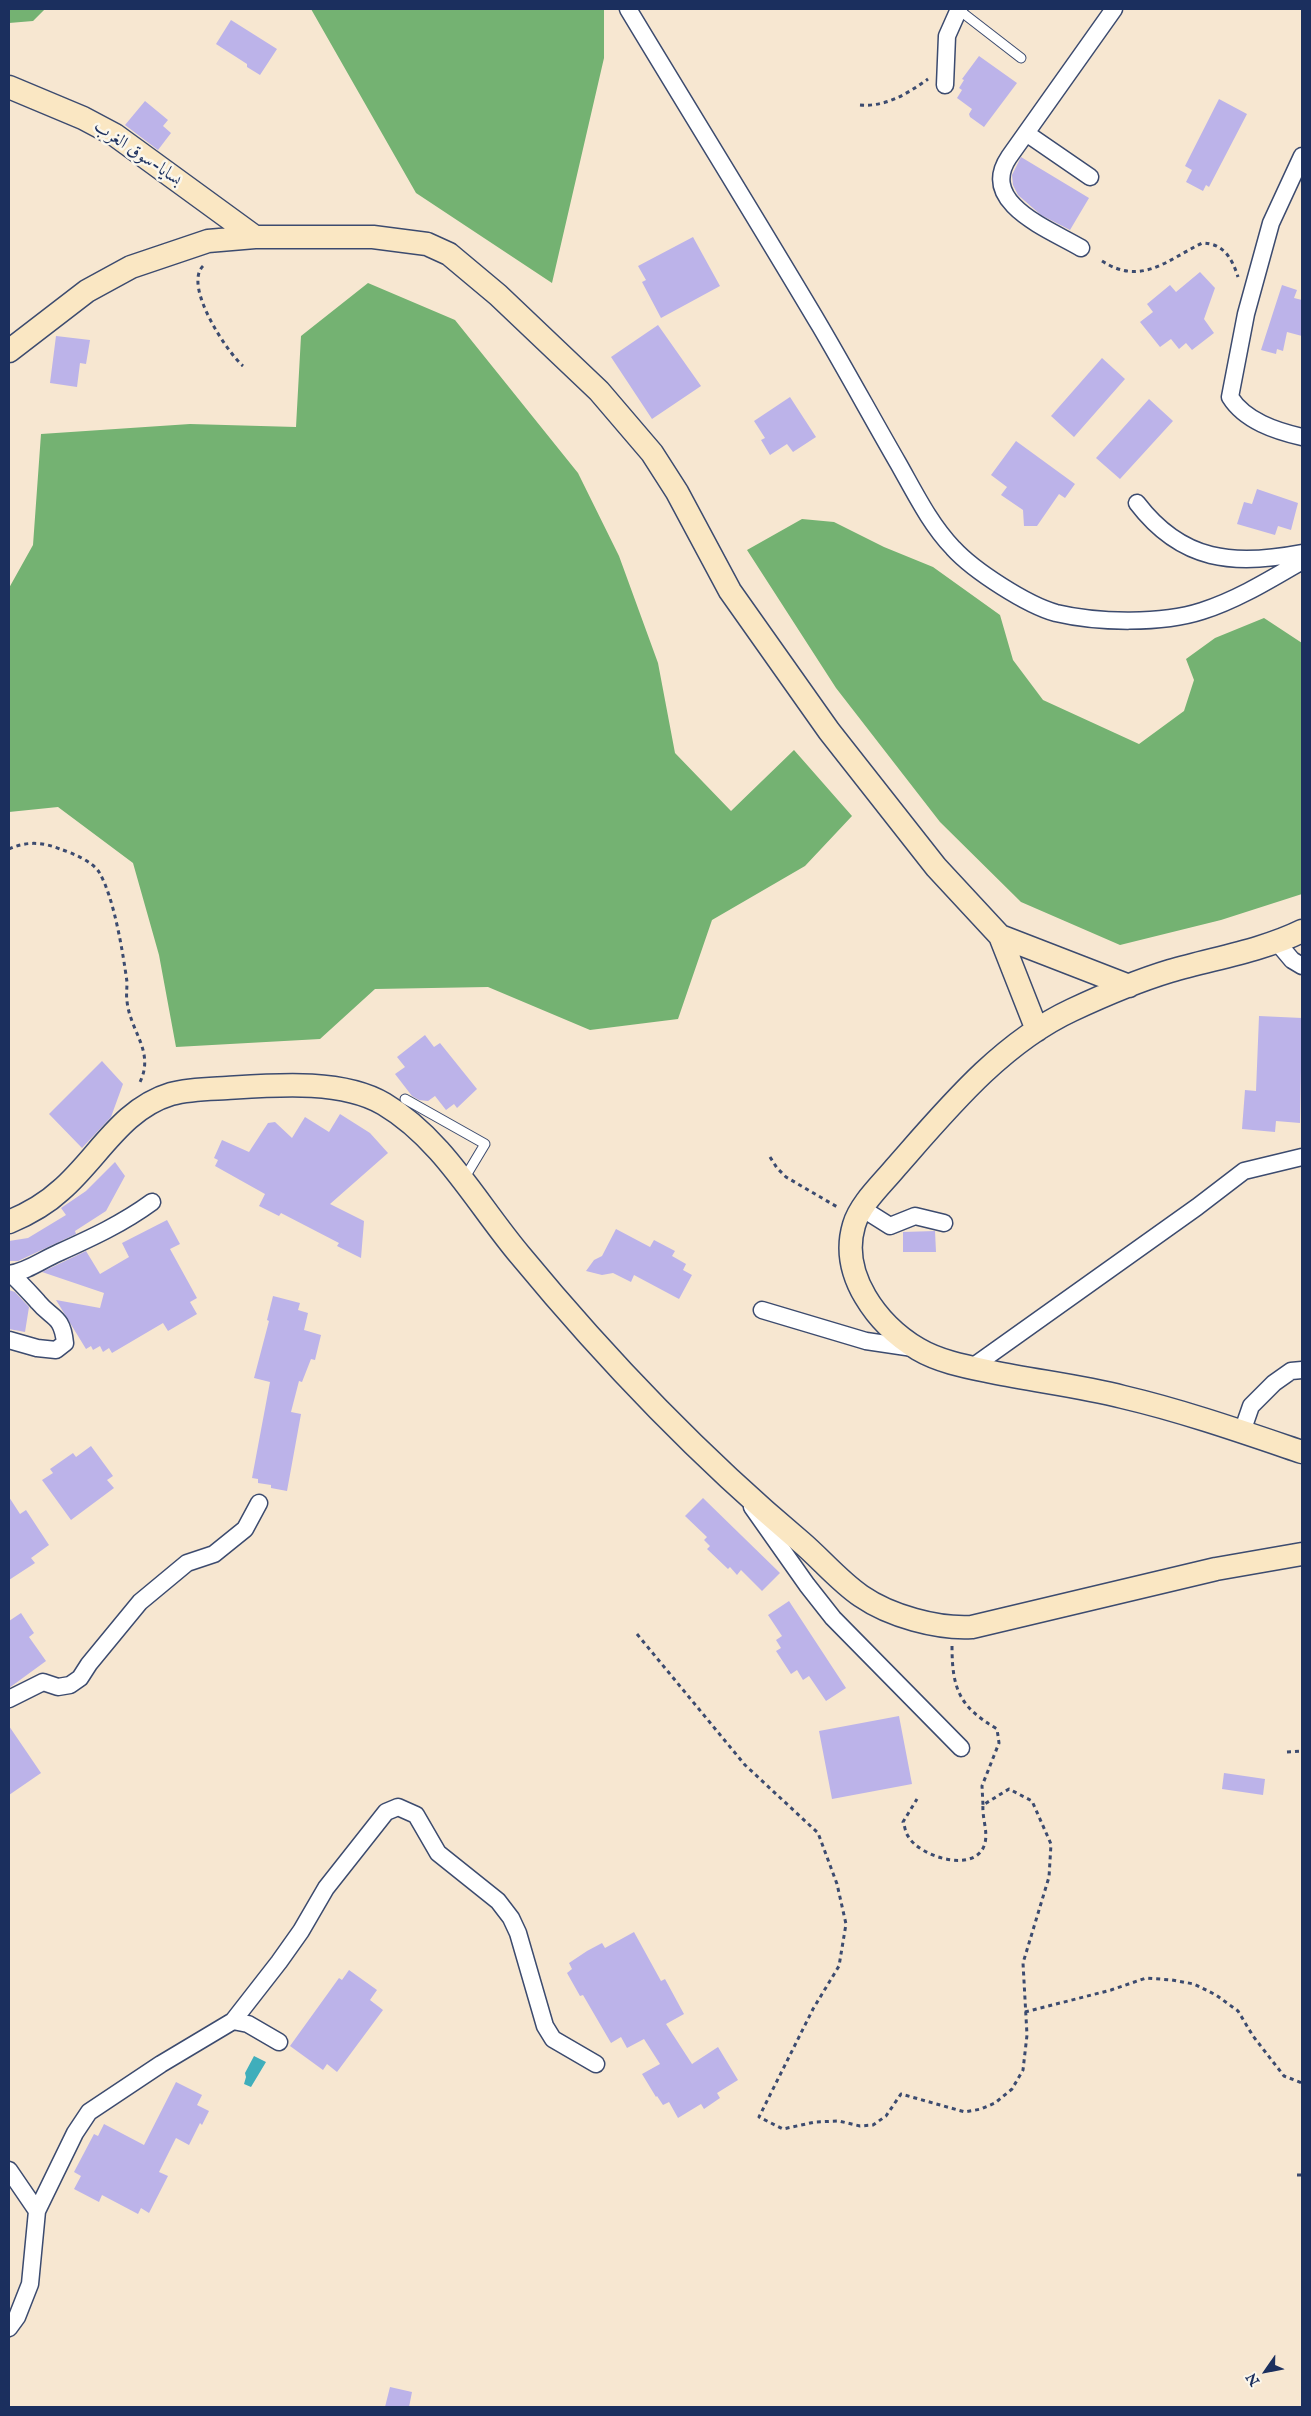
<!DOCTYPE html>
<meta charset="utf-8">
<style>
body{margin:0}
#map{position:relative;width:1311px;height:2416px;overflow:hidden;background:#f7e7d1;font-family:"IM FELL English",serif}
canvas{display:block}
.frame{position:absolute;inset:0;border:10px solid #1b2f5e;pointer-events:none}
.north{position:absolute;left:1241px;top:2346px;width:50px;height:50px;-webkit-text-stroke:4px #fbf7ec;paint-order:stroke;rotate:237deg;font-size:14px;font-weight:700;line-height:20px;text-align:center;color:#1b2f5e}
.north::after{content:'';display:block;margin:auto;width:18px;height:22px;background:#1b2f5e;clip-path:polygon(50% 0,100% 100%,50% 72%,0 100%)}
</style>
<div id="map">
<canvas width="1311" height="2416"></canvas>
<div class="frame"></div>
<div class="north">N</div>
</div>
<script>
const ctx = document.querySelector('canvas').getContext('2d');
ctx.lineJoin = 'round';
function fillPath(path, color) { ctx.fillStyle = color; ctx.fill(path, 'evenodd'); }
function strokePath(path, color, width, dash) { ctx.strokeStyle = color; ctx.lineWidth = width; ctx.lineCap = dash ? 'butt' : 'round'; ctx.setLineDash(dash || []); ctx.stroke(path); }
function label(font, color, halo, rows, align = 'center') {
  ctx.font = font + ' "IM FELL English",Amiri,serif'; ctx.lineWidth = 5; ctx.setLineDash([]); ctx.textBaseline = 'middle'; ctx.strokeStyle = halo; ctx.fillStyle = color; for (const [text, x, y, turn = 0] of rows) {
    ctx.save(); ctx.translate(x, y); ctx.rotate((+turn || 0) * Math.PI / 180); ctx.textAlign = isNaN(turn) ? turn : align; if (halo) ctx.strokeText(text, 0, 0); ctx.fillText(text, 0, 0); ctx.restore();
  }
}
const forest = new Path2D(`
 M9 9H45L33 21 9 23Z
 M311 9H604V58L552 283 416 193Z
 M368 283 455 320 578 473 619 556 658 663 675 753 731 811 794 750 852 816 805 866 712 920 678 1019 590 1030 488 987 375 989 320 1039 176 1047 159 955 133 863 58 807 9 812V588L33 545 41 434 190 424 296 427 301 336Z
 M802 519 834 522 884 547 933 567 1000 615 1013 660 1043 700 1139 744 1184 711 1194 680 1186 659 1215 638 1264 618 1302 643V894L1221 920 1120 945 1021 902 940 822 836 688 747 550Z`);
const water = new Path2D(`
 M254 2056 266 2062 251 2087 244 2084 246 2077 245 2073Z`);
const building = new Path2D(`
 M231 20 277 49 260 75 247 67V64L216 44Z
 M979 56 1017 83 984 127 970 117 969 114 972 109 957 98 962 90 959 88 964 80 962 79Z
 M1219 99 1247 114 1209 187 1206 185 1203 191 1186 182 1192 170 1185 166Z
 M145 101 168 120 163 126 171 133 158 150 125 125Z
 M1021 157 1089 198 1070 230 1041 215 1018 195 1013 185 1012 175Z
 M693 237 720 286 661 318 642 282 646 280 638 266Z
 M1200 272 1215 288 1204 319 1214 333 1192 350 1186 343 1179 349 1171 339 1160 347 1140 322 1153 312 1147 304 1170 285 1176 292Z
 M1282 285 1297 290 1294 298 1302 300V336L1287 332 1283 351 1277 349 1276 354 1261 350Z
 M658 325 701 386 652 419 611 357Z
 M56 336 90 340 86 364 80 363 77 387 50 383Z
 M1102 358 1125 379 1074 437 1051 416Z
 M790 397 816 437 793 452 787 444 770 455 761 440 765 438 754 421Z
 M1149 399 1173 421 1120 479 1096 458Z
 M1016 441 1075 484 1065 498 1059 494 1037 526H1024L1023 510 1001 495 1007 487 991 475Z
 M1257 489 1298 503 1291 530 1278 526 1275 535 1237 524 1244 502 1252 504Z
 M1259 1016 1302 1018 1300 1123 1276 1121 1275 1132 1242 1129 1245 1090 1256 1091Z
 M425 1035 434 1047 440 1043 477 1089 457 1108 454 1104 446 1110 435 1096 428 1101 419 1100 412 1096 395 1074 405 1067 397 1057Z
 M102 1061 123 1084 111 1117 82 1148 49 1114Z
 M340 1114 370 1133 388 1153 330 1204 364 1221 361 1258 337 1246 339 1243 281 1213 279 1216 259 1206 265 1194 215 1166 218 1160 214 1158 222 1140 249 1152 268 1123 275 1122 292 1138 305 1117 329 1132Z
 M115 1162 125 1176 106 1211 75 1231 76 1234 18 1261H9V1241L28 1238 66 1215 61 1208 86 1191Z
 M167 1220 180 1244 170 1249 197 1298 190 1302 197 1314 168 1331 163 1323 112 1353 109 1348 103 1352 100 1346 93 1350 91 1346 86 1349 56 1300 100 1308 104 1293 42 1272 86 1251 100 1274 129 1257 122 1243Z
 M616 1229 650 1247 654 1240 675 1251 672 1256 686 1264 683 1270 692 1275 679 1299 634 1275 631 1282 613 1273 602 1275 586 1271 594 1260 602 1256Z
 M935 1231 936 1252H903V1232Z
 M9 1290 15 1292 29 1307 25 1332 9 1329Z
 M273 1296 300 1303 298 1310 308 1313 304 1330 321 1335 315 1360 311 1359 302 1382 299 1381 291 1412 301 1414 287 1491 271 1488V1485L258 1483V1479L252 1478 270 1382 254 1378 269 1321 267 1320Z
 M91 1446 113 1476 107 1480 114 1488 71 1520 42 1480 53 1473 50 1469 73 1453 76 1457Z
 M9 1497 20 1514 26 1510 49 1545 31 1558 35 1563 9 1580Z
 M703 1498 780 1573 762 1591 741 1570 737 1575 730 1567 728 1569 707 1549 710 1546 704 1540 707 1537 685 1516Z
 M789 1601 846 1688 826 1701 809 1676 803 1680 797 1670 791 1674 776 1651 781 1648 776 1640 782 1636 768 1615Z
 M21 1613 34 1633 29 1637 46 1661 9 1688V1621Z
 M899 1716 912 1784 832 1799 819 1731Z
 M9 1726 41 1773 9 1795Z
 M1224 1773 1265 1779 1263 1795 1222 1789Z
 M634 1932 661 1981 665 1979 684 2014 666 2024 692 2064 718 2047 738 2080 717 2093 720 2098 704 2109 701 2104 678 2118 669 2102 663 2105 657 2096 656 2097 642 2074 660 2064 644 2039 627 2048 621 2037 611 2043 583 1995 580 1996 567 1973 572 1969 569 1963 587 1951 602 1943 605 1948Z
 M349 1970 377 1990 370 2000 383 2010 337 2072 327 2064 323 2070 290 2046 339 1978 342 1980Z
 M176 2082 202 2095 197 2105 209 2111 202 2125 200 2123 189 2145 176 2138 159 2172 168 2176 149 2213 141 2208 138 2214 102 2195 99 2202 74 2189 81 2176 74 2172 94 2134 98 2136 104 2124 144 2145Z
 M390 2387 412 2392 409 2407H385Z`);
const path = new Path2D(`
 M860 105C886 107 907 94 928 79
 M1102 261C1141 286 1166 261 1202 243 1223 243 1232 258 1238 277
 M203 266C183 286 227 352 243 366
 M9 849C26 841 43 842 60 849 72 853 92 861 99 872 114 897 123 953 127 982 127 989 126 995 127 1001 130 1032 156 1052 139 1084
 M770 1157 777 1168 786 1177 839 1208
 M637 1634 745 1765 818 1833 837 1884 846 1924 839 1966 813 2009 759 2117 783 2129 815 2122 839 2121 860 2126 873 2125 886 2116 901 2094 965 2112 981 2109 995 2103 1012 2089 1023 2070 1027 2035 1023 1963 1049 1877 1051 1844 1032 1801 1009 1789 983 1805C982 1818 988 1831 985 1843 977 1875 919 1857 908 1836 905 1832 905 1826 903 1822L917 1799
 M952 1646C952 1690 960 1707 997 1729L999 1743 982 1786 983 1805
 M1287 1752 1302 1751
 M1025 2012 1111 1990 1146 1978 1172 1980 1194 1984 1216 1995 1238 2011 1253 2036 1284 2076 1302 2083
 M1297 2175H1302`);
const lane = new Path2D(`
 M959 10 1021 58
 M405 1099 485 1144 464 1179`);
const street = new Path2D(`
 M628 9C692 115 757 220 820 326 847 372 872 418 898 463 915 493 930 524 953 548 974 571 1027 605 1056 613 1098 623 1162 624 1202 611 1237 600 1271 579 1302 561
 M945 85 947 36 959 9
 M1026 133 1090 177
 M1302 156 1271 223 1246 314 1230 397C1245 421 1276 431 1302 437
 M1081 248C1049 229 978 203 1009 157L1114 9
 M1137 503C1182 562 1234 566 1302 553
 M1276 941 1292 960 1302 966
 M863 1209 890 1226 915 1216 944 1223
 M9 1274C26 1272 42 1260 58 1253 91 1238 122 1224 152 1202
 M762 1310 866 1341 913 1348
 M9 1340 37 1348 56 1350 65 1343C62 1315 52 1319 38 1302 28 1291 22 1284 11 1274
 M971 1368 1197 1207 1244 1171 1302 1157
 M1242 1432 1251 1406 1274 1383 1291 1371 1302 1370
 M752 1507 807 1585 833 1618 961 1748
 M9 1699 43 1682 58 1687 70 1685 80 1678 89 1664 140 1602 187 1563 214 1554 245 1529 259 1503
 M233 2021 248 2024 279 2042
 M9 2170 37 2211 30 2284 17 2317 9 2328
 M37 2211 75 2133 89 2112 161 2064 233 2021 279 1962 301 1931 326 1888 386 1812 398 1807 416 1815 438 1853 498 1901 511 1918 518 1933 545 2026 553 2039 596 2064`);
const secondary = new Path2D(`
 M9 87 83 118 115 135 255 237
 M9 351 87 291 131 267 208 241 255 237H373L427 244 449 254 498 295 599 391 652 453 677 492 730 591 829 731 936 867 1000 936 1037 1030
 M1302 931C1261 951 1214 958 1170 971 1137 981 1104 995 1072 1010 1001 1043 947 1109 896 1167 882 1184 860 1204 854 1225 839 1275 878 1325 918 1349 940 1362 968 1367 992 1372 1035 1381 1080 1386 1123 1397 1183 1411 1243 1432 1302 1452
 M1000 936 1129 986
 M9 1222C28 1214 46 1204 61 1190 98 1158 121 1109 171 1094 189 1089 208 1089 227 1088 274 1085 342 1079 384 1104 443 1139 477 1204 520 1255 605 1358 699 1456 801 1542 821 1559 839 1581 861 1596 890 1616 937 1629 972 1627L1216 1569 1302 1554`);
const streetNames = [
 ["بسايا-سوق الغرب",137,154,34]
];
fillPath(forest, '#74b272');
fillPath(water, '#3faebb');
fillPath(building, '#bcb3e9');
strokePath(lane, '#3c4b6f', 11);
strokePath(street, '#3c4b6f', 19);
strokePath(secondary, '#3c4b6f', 25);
strokePath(path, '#3c4b6f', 3, [4, 4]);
strokePath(lane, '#fff', 9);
strokePath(street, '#fff', 16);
strokePath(secondary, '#fae7c3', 22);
label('18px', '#1b2f5e', '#fbf7ec', streetNames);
</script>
